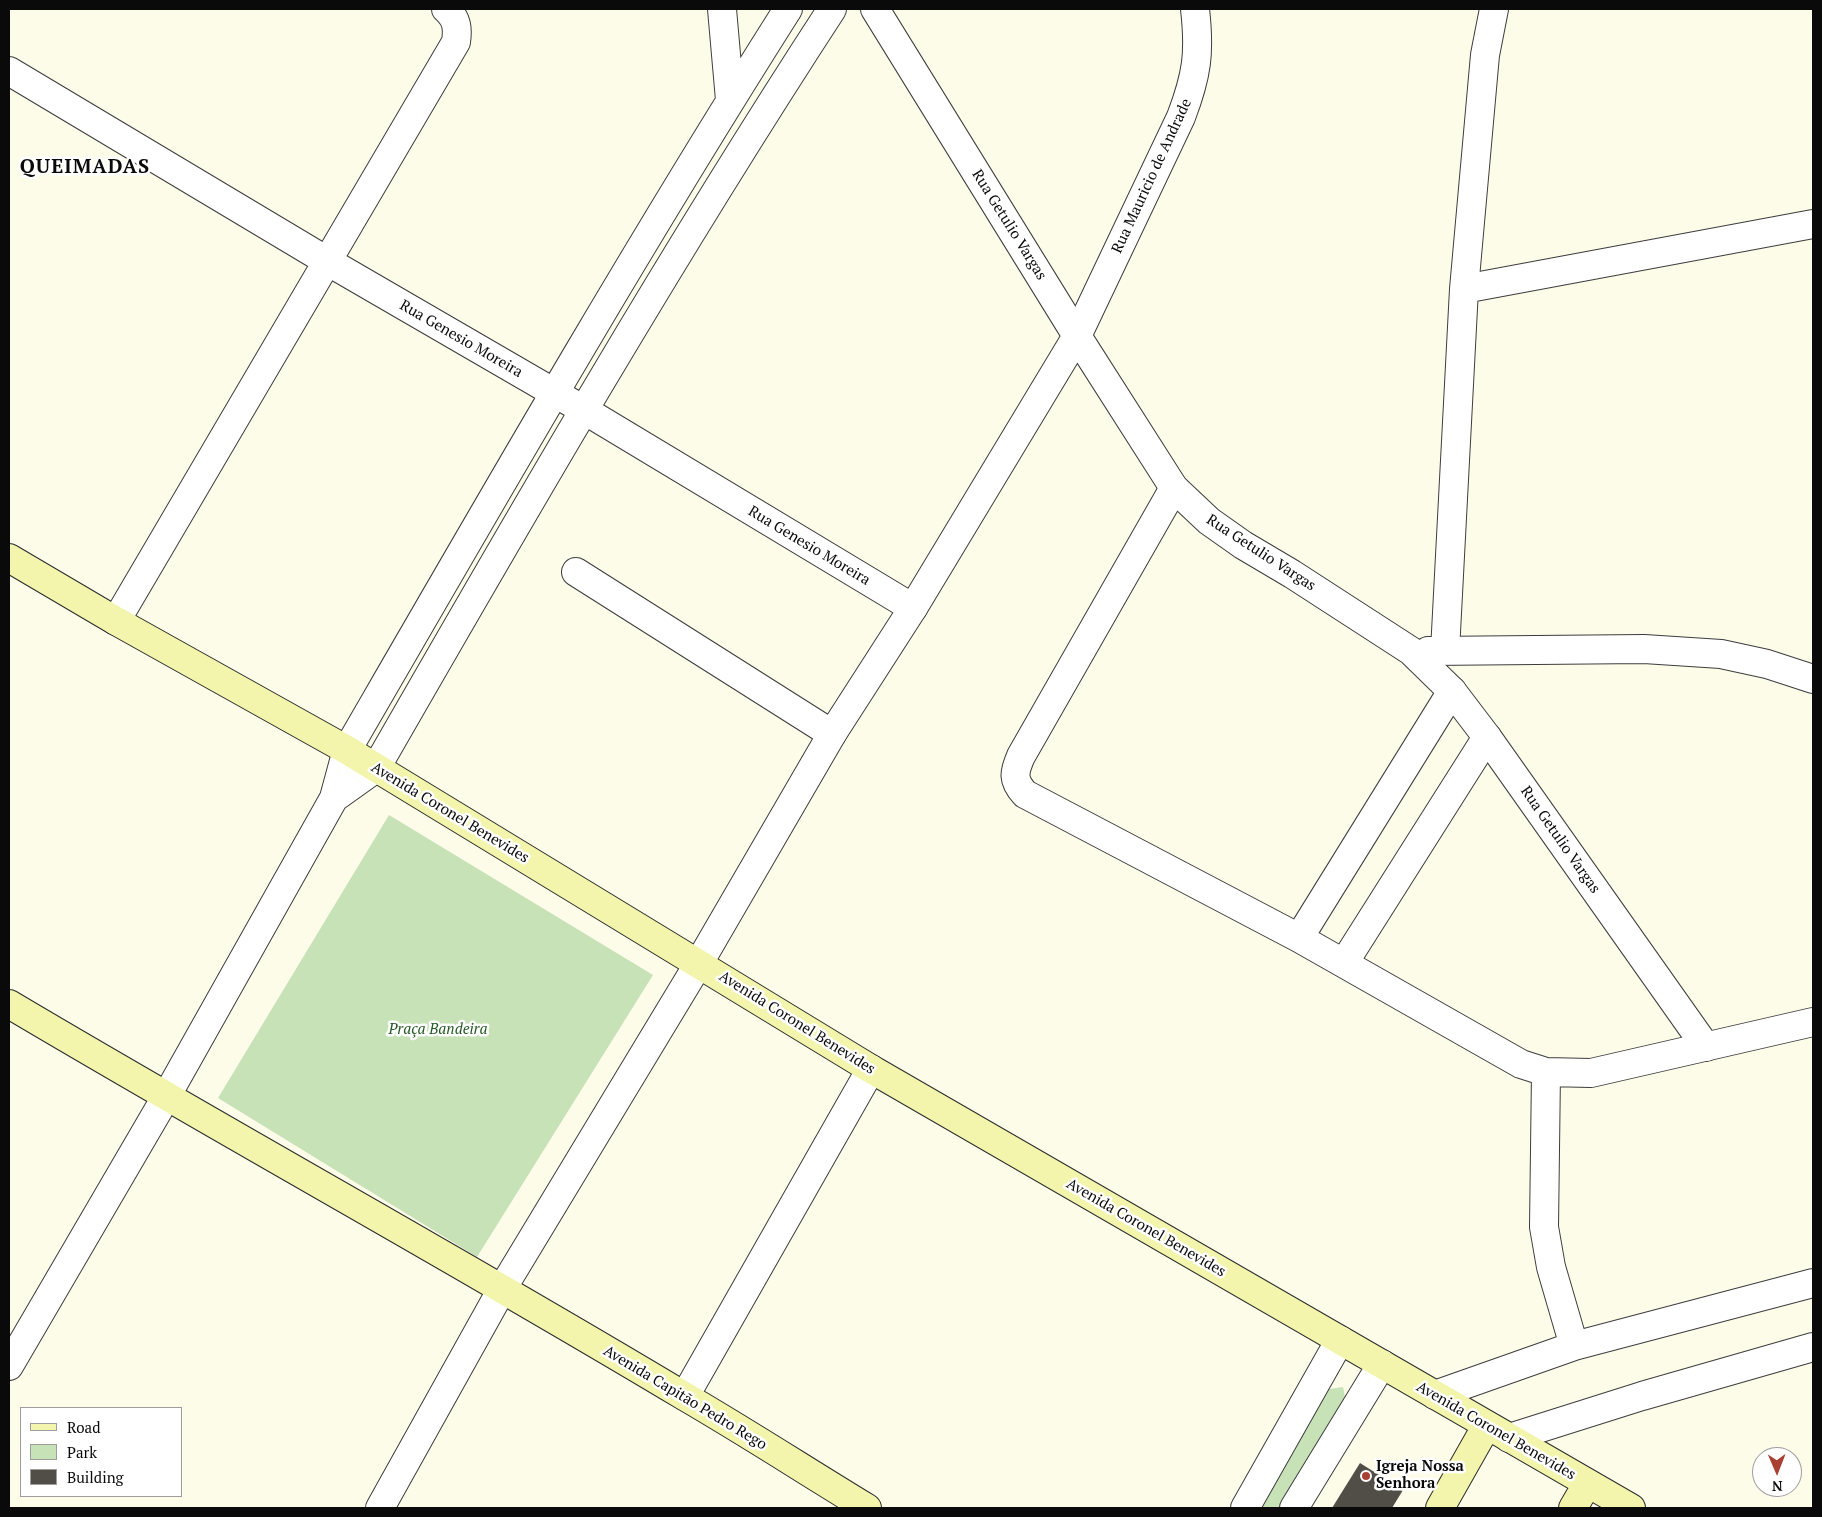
<!DOCTYPE html>
<meta charset="utf-8">
<style>
body{margin:0}
#map{position:relative;width:1822px;height:1517px;overflow:hidden;background:#fcfce9;font-family:"PT Serif",serif}
canvas{display:block}
.frame{position:absolute;inset:0;border:10px solid #0a0a0a;pointer-events:none}
.legend{position:absolute;left:20px;top:1407px;width:162px;height:90px;box-sizing:border-box;background:#fff;border:1px solid #9d9d9d;margin:0;padding:6px 9px;list-style:none;font-size:15px;color:#0a0a0a}
.legend li{display:flex;align-items:center;gap:10px;height:25px}
.legend b{width:25px;border:1px solid #9d9d9d}
.north{position:absolute;left:1752px;top:1447px;width:50px;height:50px;box-sizing:border-box;background:#fff;border:1px solid #9d9d9d;border-radius:50%;rotate:179deg;font-size:14px;font-weight:700;line-height:20px;text-align:center;color:#0a0a0a}
.north::after{content:'';display:block;margin:auto;width:18px;height:22px;background:#a84033;clip-path:polygon(50% 0,100% 100%,50% 72%,0 100%)}
</style>
<div id="map">
<canvas width="1822" height="1517"></canvas>
<div class="frame"></div>
<ul class="legend">
<li><b style="height:6px;background:#f2f5ab"></b>Road</li>
<li><b style="height:14px;background:#c7e2b7"></b>Park</li>
<li><b style="height:14px;background:#514d47"></b>Building</li>
</ul>
<div class="north">N</div>
</div>
<script>
const ctx = document.querySelector('canvas').getContext('2d');
ctx.lineJoin = 'round';
function fillPath(path, color) { ctx.fillStyle = color; ctx.fill(path, 'evenodd'); }
function strokePath(path, color, width, dash) { ctx.strokeStyle = color; ctx.lineWidth = width; ctx.lineCap = dash ? 'butt' : 'round'; ctx.setLineDash(dash || []); ctx.stroke(path); }
function label(font, color, halo, rows, align = 'center') {
  ctx.font = font + ' "PT Serif",serif'; ctx.lineWidth = 5; ctx.setLineDash([]); ctx.textBaseline = 'middle'; ctx.strokeStyle = halo; ctx.fillStyle = color; for (const [text, x, y, turn = 0] of rows) {
    ctx.save(); ctx.translate(x, y); ctx.rotate((+turn || 0) * Math.PI / 180); ctx.textAlign = isNaN(turn) ? turn : align; if (halo) ctx.strokeText(text, 0, 0); ctx.fillText(text, 0, 0); ctx.restore();
  }
}
const green = new Path2D(`
 M389 815 653 975 477 1257 218 1098Z
 M1343 1387 1346 1402 1282 1508H1259L1329 1389Z`);
const building = new Path2D(`
 M1360 1463 1403 1490 1392 1508H1332Z`);
const minor = new Path2D(`
 M9 71 327 261 584 410 913 608
 M1464 289 1813 224
 M1077 336 1181 117C1197 75 1200 53 1195 9
 M1174 488 1021 756C1014 772 1012 780 1025 794L1299 938 1521 1064 1546 1072 1591 1073 1813 1022
 M576 572 832 734
 M116 621 456 42C458 28 457 19 446 9
 M1428 651 1644 649 1721 654 1767 664 1813 679
 M1445 651 1464 289 1485 55 1494 9
 M1299 938 1452 691
 M1344 963 1487 737
 M1546 1072 1544 1227 1551 1267 1574 1346
 M9 1366 166 1097
 M1435 1395 1574 1346 1813 1283
 M685 1396 871 1069
 M1509 1438 1642 1396 1813 1347
 M1245 1508 1340 1340
 M1294 1508 1382 1364`);
const tertiary = new Path2D(`
 M722 9 730 100
 M875 9 1077 336 1174 488 1209 521 1243 545 1292 574 1411 651 1452 691 1487 737 1706 1047
 M334 798 376 768C523 512 671 256 832 9
 M166 1097 334 798 347 750C491 501 634 252 788 9
 M380 1508 502 1289 699 963 832 734 913 608 1077 336`);
const secondary = new Path2D(`
 M9 558 116 621 347 750 871 1069 1631 1508
 M9 1004C233 1137 461 1262 684 1396 746 1432 806 1471 867 1508
 M1440 1508 1487 1425
 M1573 1508 1587 1484`);
const markers = [
 [1366,1476,5,"#a84033"]
];
const streetNames = [
 ["Rua Mauricio de Andrade",1152,176,-65],
 ["Rua Getulio Vargas",1009,225,58],
 ["Rua Genesio Moreira",461,339,30],
 ["Rua Genesio Moreira",809,546,31],
 ["Rua Getulio Vargas",1261,553,33],
 ["Avenida Coronel Benevides",450,813,31],
 ["Rua Getulio Vargas",1560,840,55],
 ["Avenida Coronel Benevides",797,1023,32],
 ["Avenida Coronel Benevides",1146,1228,30],
 ["Avenida Capitão Pedro Rego",685,1398,31],
 ["Avenida Coronel Benevides",1496,1431,30]
];
const parkNames = [
 ["Praça Bandeira",438,1030]
];
const poiNames = [
 ["Igreja Nossa",1376,1467],
 ["Senhora",1376,1484]
];
const districtNames = [
 ["QUEIMADAS",85,167]
];
fillPath(green, '#c7e2b7');
fillPath(building, '#514d47');
strokePath(minor, '#3d3d3d', 30);
strokePath(tertiary, '#3d3d3d', 30);
strokePath(secondary, '#2c2c2c', 30);
strokePath(minor, '#fff', 28);
strokePath(tertiary, '#fff', 28);
strokePath(secondary, '#f2f5ab', 28);
for (const [x, y, r, color] of markers) { const dot = new Path2D(); dot.arc(x, y, r, 0, 2 * Math.PI); ctx.fillStyle = color; ctx.fill(dot); strokePath(dot, '#fff', 2); }
label('15px', '#0a0a0a', '#fff', streetNames);
label('italic 15px', '#255923', '#fff', parkNames);
label('bold 15px', '#0a0a0a', '#fff', poiNames, 'left');
ctx.letterSpacing = '1px';
label('bold 20px', '#0a0a0a', '#fff', districtNames);
ctx.letterSpacing = '0px';
</script>
